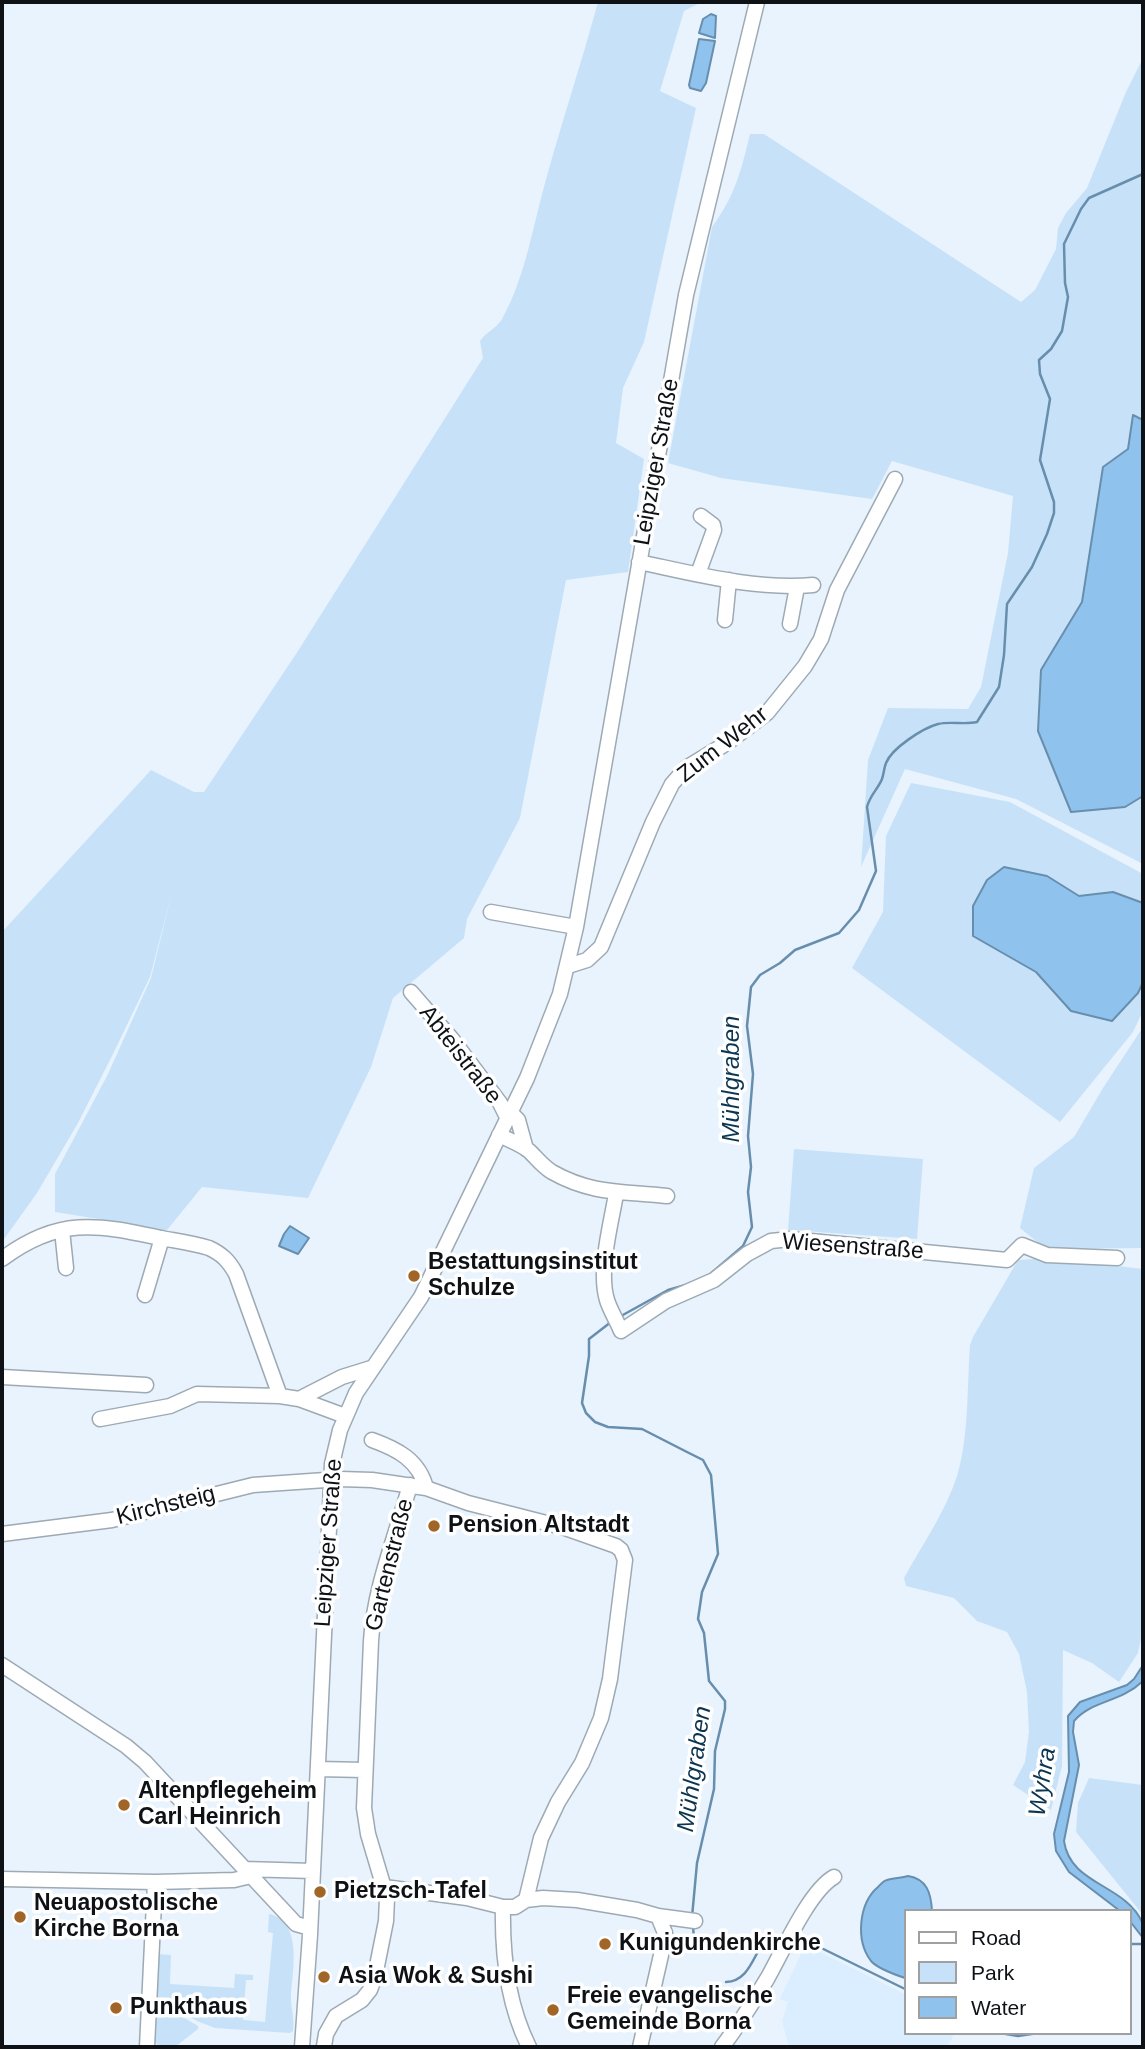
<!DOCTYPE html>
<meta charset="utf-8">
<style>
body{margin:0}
#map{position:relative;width:1145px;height:2049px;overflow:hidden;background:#e8f3fd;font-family:Arial,sans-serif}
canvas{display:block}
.frame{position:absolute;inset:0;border:4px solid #0e1216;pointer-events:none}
.legend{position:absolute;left:904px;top:1909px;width:228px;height:126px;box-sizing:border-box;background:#fff;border:2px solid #9fa0a2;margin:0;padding:9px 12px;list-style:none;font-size:21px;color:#0e1216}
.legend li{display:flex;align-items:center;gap:14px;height:35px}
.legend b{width:35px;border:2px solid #9fa0a2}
</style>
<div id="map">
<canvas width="1145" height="2049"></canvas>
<div class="frame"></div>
<ul class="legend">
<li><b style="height:9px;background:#fff"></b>Road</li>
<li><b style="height:19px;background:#c7e2f8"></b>Park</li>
<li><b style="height:19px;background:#8fc3ee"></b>Water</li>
</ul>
</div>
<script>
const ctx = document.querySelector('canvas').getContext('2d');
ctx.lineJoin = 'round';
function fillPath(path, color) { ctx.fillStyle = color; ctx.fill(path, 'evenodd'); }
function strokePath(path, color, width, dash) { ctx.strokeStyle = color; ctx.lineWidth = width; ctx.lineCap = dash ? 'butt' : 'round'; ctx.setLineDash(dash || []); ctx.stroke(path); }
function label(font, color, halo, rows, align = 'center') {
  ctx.font = font + ' Arial,sans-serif'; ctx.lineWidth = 7; ctx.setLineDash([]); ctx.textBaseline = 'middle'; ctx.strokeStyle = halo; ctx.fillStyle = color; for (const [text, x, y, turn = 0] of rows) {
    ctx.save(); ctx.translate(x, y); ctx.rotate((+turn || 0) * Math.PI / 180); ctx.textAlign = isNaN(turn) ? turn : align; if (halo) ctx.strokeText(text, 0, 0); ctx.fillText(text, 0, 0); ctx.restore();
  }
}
const built = new Path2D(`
 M805 1945 905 1994V2033H955L947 2047H789L782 2021 788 2002 780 1999Z`);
const green = new Path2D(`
 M598 2H702L684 11 660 91 696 108 644 342 623 388 616 443 644 459 628 572 566 580 520 818 467 919 464 938 393 998 371 1067 308 1198 202 1187 167 1230 55 1212V1174L108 1074 151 978 171 896 150 977 114 1052 78 1123 37 1193 2 1242V932L151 770 194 792H204L296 654 483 358 480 341C487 331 497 328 502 319 526 276 533 224 547 176 563 118 582 61 598 2Z
 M1143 58V864L1016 799 905 769 861 867 868 760 888 708 968 709 981 687 1008 553 1013 496 892 461 872 499 721 478 668 463 712 227C735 196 741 171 750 134H764L1021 302 1035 290 1056 249 1058 228 1066 213 1087 188 1126 92Z
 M911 783 1010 802 1143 874V1011L1133 1032 1060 1122 852 968 883 912 886 836Z
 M1143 1027V1248L1046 1249 1020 1228 1034 1168 1074 1137 1103 1088Z
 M794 1149 923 1159 917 1239 788 1230Z
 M1049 1258 1143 1269V1629L1138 1653 1119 1682 1092 1663 1063 1650 1062 1766 1051 1810 1013 1785 1025 1762 1029 1732 1027 1692 1019 1654 1007 1632 977 1621 954 1598 906 1586 904 1578C922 1545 946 1511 957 1476 969 1437 967 1386 970 1345L973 1337 1018 1260Z
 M1089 1778 1143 1785V1915L1076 1832 1078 1803Z
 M269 1914C304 1922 292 1972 291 1998 291 2010 295 2019 293 2031L290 2033 215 2028 197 2021 156 1998 158 1954 171 1955 170 1984 234 1988 235 1974 253 1975V1980H246L243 2020 265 2022 273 1933 268 1932Z
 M152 1999 198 2026V2029L175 2047H160L150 2038Z`);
const water = new Path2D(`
 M711 14 716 16 715 38 699 33 703 19Z
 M699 39 715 41 706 83 701 91 690 88 689 85Z
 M1133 415 1143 420V796L1125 807 1071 812 1038 731 1041 670 1082 602 1103 467 1128 449Z
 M1004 867 1047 876 1079 896 1113 892 1143 903V982L1138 993 1112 1021 1071 1011 1036 972 973 936V906L987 880Z
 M290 1226 309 1238 298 1254 279 1246 284 1234Z
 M1143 1665V1681C1120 1703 1092 1700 1074 1721L1073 1732 1079 1765 1064 1841C1070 1885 1125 1884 1142 1922 1144 1926 1143 1933 1143 1938L1129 1920V1911H1120L1069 1872 1056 1851 1054 1834 1069 1772 1068 1716 1080 1702 1127 1685 1134 1679Z
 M908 1876C927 1879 931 1893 932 1911H905V1978C896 1975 878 1969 871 1961 855 1940 859 1903 878 1887 881 1884 883 1881 887 1880 893 1878 901 1878 908 1876Z`);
const stream = new Path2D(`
 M708 1276 743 1246 752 1227 748 1192 751 1167 748 1136 753 1074 747 1026 751 987 760 975 780 963 795 950 839 933 859 910 876 871 867 807C870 795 878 789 882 779 884 773 884 768 886 763 892 748 923 728 938 724 951 721 964 725 977 722L999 687 1004 655 1007 604 1032 567 1047 534 1054 513V502L1040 460 1050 399 1040 374 1039 360 1051 349 1062 331 1068 297 1065 283 1064 244 1081 209 1089 198 1143 174
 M621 1316 668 1290 689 1284
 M611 1322 589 1339V1356L582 1403 586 1413 595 1422 608 1427 642 1429 687 1452 703 1460 711 1475 718 1554 702 1592 698 1619 704 1633 709 1681 725 1701V1709L715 1751 714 1789 697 1863 692 1917
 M693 1927 695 1948
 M794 1941H807L905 1989
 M1129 1944H1143
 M726 1982C749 1981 753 1956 765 1940H781
 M1000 2033 1018 2036 1038 2033`);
const minor = new Path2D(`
 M639 562C696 574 755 590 813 585
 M698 574 714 530 713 525 701 516
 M725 620 729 580
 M790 624 797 587
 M491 912 576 927
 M568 966 587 960 601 947 653 822 672 784 686 768 727 743 767 713 805 666 821 639 837 590 895 479
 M411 992 452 1039 500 1103 508 1119
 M511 1113 518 1120 526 1149
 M499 1135C509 1140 520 1144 528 1150 536 1157 542 1166 552 1172 593 1195 623 1191 667 1196
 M616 1194C611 1224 598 1270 607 1300 610 1310 617 1321 621 1331L666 1301 714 1280 747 1254 771 1241 790 1239 1007 1260 1022 1245 1047 1255 1117 1258
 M62 1230 66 1268
 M2 1259C58 1217 96 1224 161 1238 177 1241 193 1243 209 1248 222 1254 229 1261 236 1274L280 1396 299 1399 345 1416
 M145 1295 162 1238
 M2 1377 146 1385
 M299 1399 342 1377 371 1368
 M100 1419 170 1406 197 1394 280 1396
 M372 1440C397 1449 419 1460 426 1488
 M2 1534 112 1520 253 1485 340 1479 372 1480 426 1488 468 1503 562 1527 616 1546 621 1550 625 1560 610 1679 601 1718 582 1763 558 1802 541 1838 526 1900
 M2 1665 126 1746 145 1762 296 1924 310 1928
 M318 1769 364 1770
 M244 1869 313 1871
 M2 1879 155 1882 234 1880 251 1876
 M384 1887 467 1898 503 1907H515L526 1900 543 1898 577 1900 637 1910 658 1916 695 1921
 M503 1907C502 1953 508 2005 529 2047
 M324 2046 326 2034 336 2016 362 2000 370 1990 375 1976 386 1921 387 1898 368 1834 364 1808 371 1641C374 1589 396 1535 410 1485
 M147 2047 155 1882
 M302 2047 310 1935 332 1464 340 1430 356 1393 421 1297 527 1078 560 994 576 927 686 295 757 2
 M640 2047 664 1942 665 1933 658 1916
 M722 2047C738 2026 753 2002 767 1979 782 1953 809 1891 834 1877`);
const markers = [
 [414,1276,7,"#a16627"],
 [434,1526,7,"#a16627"],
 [124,1805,7,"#a16627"],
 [320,1892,7,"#a16627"],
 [20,1917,7,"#a16627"],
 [605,1944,7,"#a16627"],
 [324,1977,7,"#a16627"],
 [116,2008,7,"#a16627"],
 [553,2010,7,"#a16627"]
];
const streetNames = [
 ["Leipziger Straße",657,462,-80],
 ["Zum Wehr",723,745,-38],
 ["Abteistraße",460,1055,52],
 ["Wiesenstraße",853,1247,4],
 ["Kirchsteig",166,1506,-14],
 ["Leipziger Straße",329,1543,-86],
 ["Gartenstraße",390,1565,-76]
];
const poiNames = [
 ["Bestattungsinstitut",428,1263],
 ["Schulze",428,1289],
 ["Pension Altstadt",448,1526],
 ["Altenpflegeheim",138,1792],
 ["Carl Heinrich",138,1818],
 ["Pietzsch-Tafel",334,1892],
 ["Neuapostolische",34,1904],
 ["Kirche Borna",34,1930],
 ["Kunigundenkirche",619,1944],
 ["Asia Wok & Sushi",338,1977],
 ["Freie evangelische",567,1997],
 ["Gemeinde Borna",567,2023],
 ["Punkthaus",130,2008]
];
const waterNames = [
 ["Mühlgraben",732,1079,-90],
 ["Mühlgraben",695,1769,-82],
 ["Wyhra",1043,1782,-81]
];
fillPath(built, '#daeeff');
fillPath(green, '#c7e2f8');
fillPath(water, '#8fc3ee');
strokePath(water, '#688ead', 2);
strokePath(stream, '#688ead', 2.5);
strokePath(minor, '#9daab4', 17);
strokePath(minor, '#fff', 14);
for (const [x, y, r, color] of markers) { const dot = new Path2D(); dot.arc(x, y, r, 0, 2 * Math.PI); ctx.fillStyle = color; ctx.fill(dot); strokePath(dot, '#fff', 2.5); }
label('23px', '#0e1216', '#fff', streetNames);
label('bold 23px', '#0e1216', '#fff', poiNames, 'left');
label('italic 24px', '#0c3551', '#fff', waterNames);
</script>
